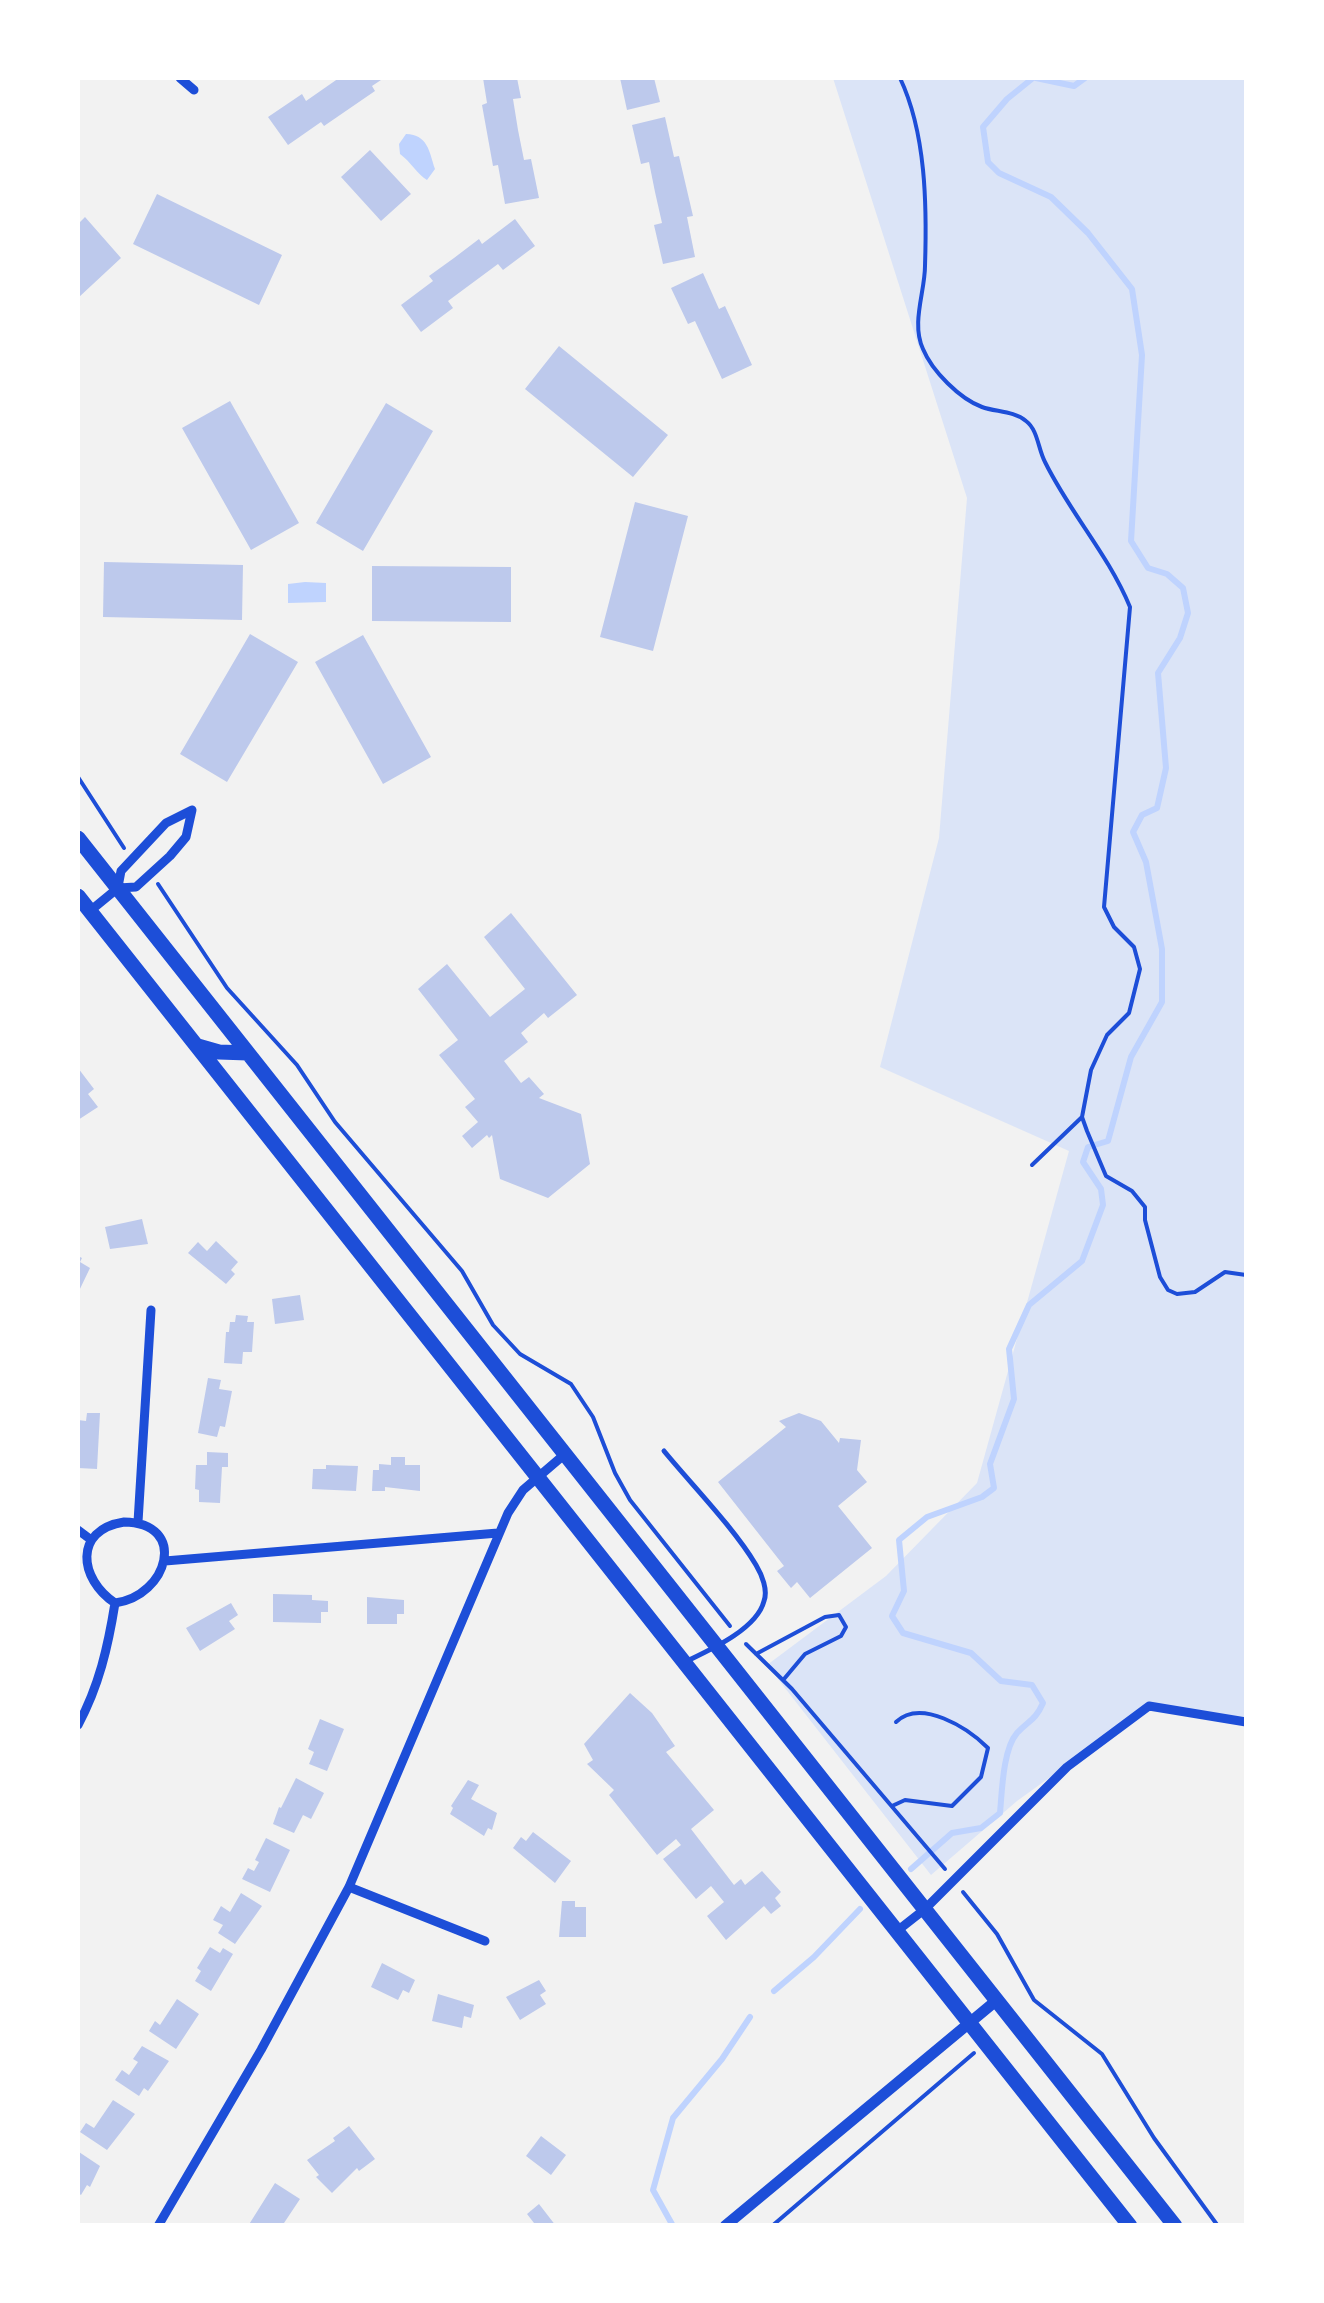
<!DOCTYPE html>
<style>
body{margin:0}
#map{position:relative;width:1324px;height:2303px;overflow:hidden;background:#f2f2f2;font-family:Jost,sans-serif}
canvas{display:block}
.frame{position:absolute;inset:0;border:80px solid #fff;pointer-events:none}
</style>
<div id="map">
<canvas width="1324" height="2303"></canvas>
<div class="frame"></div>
</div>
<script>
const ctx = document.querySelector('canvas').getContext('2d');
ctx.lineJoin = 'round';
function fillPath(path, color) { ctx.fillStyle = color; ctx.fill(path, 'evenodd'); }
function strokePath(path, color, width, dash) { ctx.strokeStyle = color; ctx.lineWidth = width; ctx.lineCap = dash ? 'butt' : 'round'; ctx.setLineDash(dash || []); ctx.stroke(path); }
const green = new Path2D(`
 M833 78H1246V1722L1149 1706 1017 1801 931 1875 767 1665 886 1576 977 1483 1069 1151 880 1067 939 838 967 498Z`);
const water = new Path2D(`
 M406 134C428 135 429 151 435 169L427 180C417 174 411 162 400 154L399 144Z
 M305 582 326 583V602L288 603V584Z`);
const stream = new Path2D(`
 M1036 78 1074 86 1085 78
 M911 1869 952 1833 981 1828 1000 1813C1002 1791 1003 1749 1017 1733 1029 1720 1035 1721 1043 1703L1032 1685 1001 1681 971 1653 903 1633 892 1616 904 1591 899 1540 927 1517 982 1497 994 1488 990 1464 1014 1399 1009 1349 1029 1305 1082 1261 1103 1205 1101 1189 1083 1162 1088 1147 1108 1141 1131 1057 1162 1002V949L1146 862 1133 832 1142 815 1157 808 1166 768 1158 673 1180 638 1188 613 1183 588 1167 574 1148 568 1131 541 1142 355 1132 289 1088 233 1051 197 999 173 988 162 983 127 1007 99 1033 78
 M774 1991 814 1957 860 1909
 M673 2226 653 2190 673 2118 722 2059 750 2017`);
const building = new Path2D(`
 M339 78H384L372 86 375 91 324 126 321 122 288 145 268 117 302 94 306 101Z
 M483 78H517L521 98 513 99 518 130 524 160 531 159 539 198 505 204 498 165 493 166 482 105 487 103Z
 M620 78H654L660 102 627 110Z
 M665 117 674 157 679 156 693 216 687 217 695 257 663 264 654 225 662 223 655 192 649 162 641 164 632 125Z
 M370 150 411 194 381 221 341 177Z
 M157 194 282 255 259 305 133 244Z
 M85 217 121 258 78 298V224Z
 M515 219 535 246 503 270 498 264 448 301 453 308 421 332 401 305 433 281 429 276 454 258 479 239 482 244Z
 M703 273 719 309 725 306 752 365 722 379 695 321 688 324 671 288Z
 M559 346 668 435 633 477 525 389Z
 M230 401 299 523 251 550 182 428Z
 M386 403 433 431 363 551 316 523Z
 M635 502 688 516 653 651 600 637Z
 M104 562 243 565 242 620 103 617Z
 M372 566 511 567V622L372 621Z
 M250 634 298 662 227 782 180 754Z
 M363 635 431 757 383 784 315 662Z
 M511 913 577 995 548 1018 544 1013 521 1033 528 1042 504 1061 521 1083 529 1077 544 1094 539 1098 581 1114 590 1164 548 1198 500 1179 492 1135 489 1138 487 1135 472 1148 462 1136 478 1122 465 1107 475 1099 439 1055 458 1040 418 989 447 964 490 1017 525 989 484 937Z
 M78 1068 94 1089 88 1094 98 1107 78 1120Z
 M142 1219 148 1244 110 1249 105 1227Z
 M216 1241 238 1262 231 1270 235 1274 226 1284 188 1253 198 1242 207 1251Z
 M78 1256 82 1258 80 1262 90 1268 78 1293Z
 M300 1295 304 1320 275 1324 272 1299Z
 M236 1315 248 1316 247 1322H254L252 1352H243L242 1364 224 1363 226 1332H229L230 1322H235Z
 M208 1378 221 1380 219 1389 232 1391 225 1427 220 1426 217 1437 198 1433Z
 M87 1413H100L97 1469 78 1468V1420L86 1421Z
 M799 1413 821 1421 839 1443 840 1438 861 1440 857 1470 867 1482 838 1506 872 1548 810 1598 797 1582 791 1588 777 1571 784 1566 718 1482 786 1427 779 1421Z
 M207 1452 228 1453V1467H222L220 1503 199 1502V1490L195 1489 196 1465H207Z
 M391 1457H405V1465H420V1491L385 1487V1491H372L373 1470H379V1464L391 1465Z
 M326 1465 358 1466 356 1491 312 1489 313 1469H326Z
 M273 1594 312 1595V1600L328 1601V1612H321V1623L273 1622Z
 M367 1597 404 1600V1614H397V1624H367Z
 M231 1603 238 1615 229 1621 235 1629 200 1651 186 1628Z
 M630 1693 652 1713 675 1746 666 1752 714 1810 691 1829 734 1885 741 1879 745 1885 762 1871 781 1892 775 1898 781 1906 771 1914 764 1906 726 1940 707 1916 724 1902 711 1886 696 1899 663 1859 681 1845 676 1839 657 1855 609 1795 614 1790 587 1764 593 1760 584 1744Z
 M320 1719 344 1729 327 1771 309 1764 314 1752 308 1749Z
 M296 1778 324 1793 311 1819 303 1815 294 1833 273 1824 279 1807 281 1808Z
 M468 1780 479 1785 471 1799 497 1813 492 1830 488 1828 484 1836 450 1814 453 1808 451 1806Z
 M533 1832 571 1861 555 1883 513 1848 521 1837 526 1841Z
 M266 1838 290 1850 270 1892 242 1879 248 1868 254 1871 259 1862 255 1860Z
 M241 1893 262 1906 235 1944 218 1933 223 1925 213 1920 221 1906 230 1912Z
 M562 1901H575V1907H586V1937H559Z
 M210 1947 220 1953 223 1948 233 1954 211 1991 195 1981 201 1971 197 1968Z
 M382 1963 415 1980 409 1993 403 1990 398 2000 371 1987Z
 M539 1980 546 1991 540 1995 546 2004 520 2020 506 1997Z
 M438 1994 474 2005 471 2018 464 2016 462 2028 432 2021Z
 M177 1999 199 2014 176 2049 149 2031 155 2021 160 2025Z
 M142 2046 169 2061 148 2091 144 2088 139 2096 115 2080 122 2070 129 2075 138 2062 133 2059Z
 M113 2100 135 2114 107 2150 80 2132 86 2123 94 2128Z
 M349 2126 375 2159 359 2171 357 2168 332 2193 316 2177 319 2175 307 2160 335 2141 333 2138Z
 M541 2136 566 2155 551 2175 526 2156Z
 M79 2152 100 2166 90 2187 87 2185 81 2195 78 2193Z
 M275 2183 300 2199 282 2226H248Z
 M539 2204 556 2226H531L534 2223 527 2214Z`);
const path = new Path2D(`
 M900 78C926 133 927 205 925 266 925 292 911 323 923 349 932 371 960 399 982 407 996 412 1014 411 1026 421 1038 430 1038 449 1045 462 1070 513 1108 554 1130 607L1104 907 1114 927 1134 947 1140 969 1129 1013 1107 1035 1091 1070 1082 1117 1087 1131 1106 1176 1132 1191 1145 1207V1220L1160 1277 1168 1290 1177 1294 1195 1292 1225 1272 1246 1275
 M78 777 124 848
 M158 884 227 988 297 1065 335 1122 462 1271 493 1325 520 1354 571 1384 593 1417 615 1473 630 1500 730 1626
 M1032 1165 1082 1117
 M746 1644 792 1689 945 1869
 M756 1654 825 1617 839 1615 846 1627 841 1636 805 1654 784 1679
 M892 1806 905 1800 952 1806 981 1777 988 1748C968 1728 921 1698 896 1722
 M963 1892 997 1934 1034 2000 1102 2054 1154 2138 1218 2226
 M772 2226 974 2053`);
const service = new Path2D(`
 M664 1451C692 1485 734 1528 756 1565 762 1575 768 1590 764 1601 757 1629 710 1650 687 1661`);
const minor = new Path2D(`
 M180 78 194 90
 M118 887 121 871 166 823 192 810
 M90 911 118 888 136 887 170 856 186 837 192 810
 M124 1522C189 1523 168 1596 115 1603 79 1579 73 1530 124 1522Z
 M138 1522 151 1310
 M78 1530 90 1539
 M165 1561 498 1533
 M78 1725C99 1686 108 1647 115 1603
 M349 1887 485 1941
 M897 1931 925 1909 1067 1767 1149 1706 1246 1722
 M158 2226 261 2050 349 1887 508 1513 523 1490 565 1454`);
const tertiary = new Path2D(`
 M725 2226 997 2000`);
const primary = new Path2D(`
 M78 838 1175 2226
 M78 896 1130 2226
 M198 1046 219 1052 248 1053`);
fillPath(green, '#dbe4f7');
fillPath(water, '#bfd3fe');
strokePath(stream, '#bfd3fe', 6);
fillPath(building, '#bdc9ec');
strokePath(path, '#1d4ed8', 4);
strokePath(service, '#1d4ed8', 5);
strokePath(minor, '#1d4ed8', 9);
strokePath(tertiary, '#1d4ed8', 11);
strokePath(primary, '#1d4ed8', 15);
</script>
